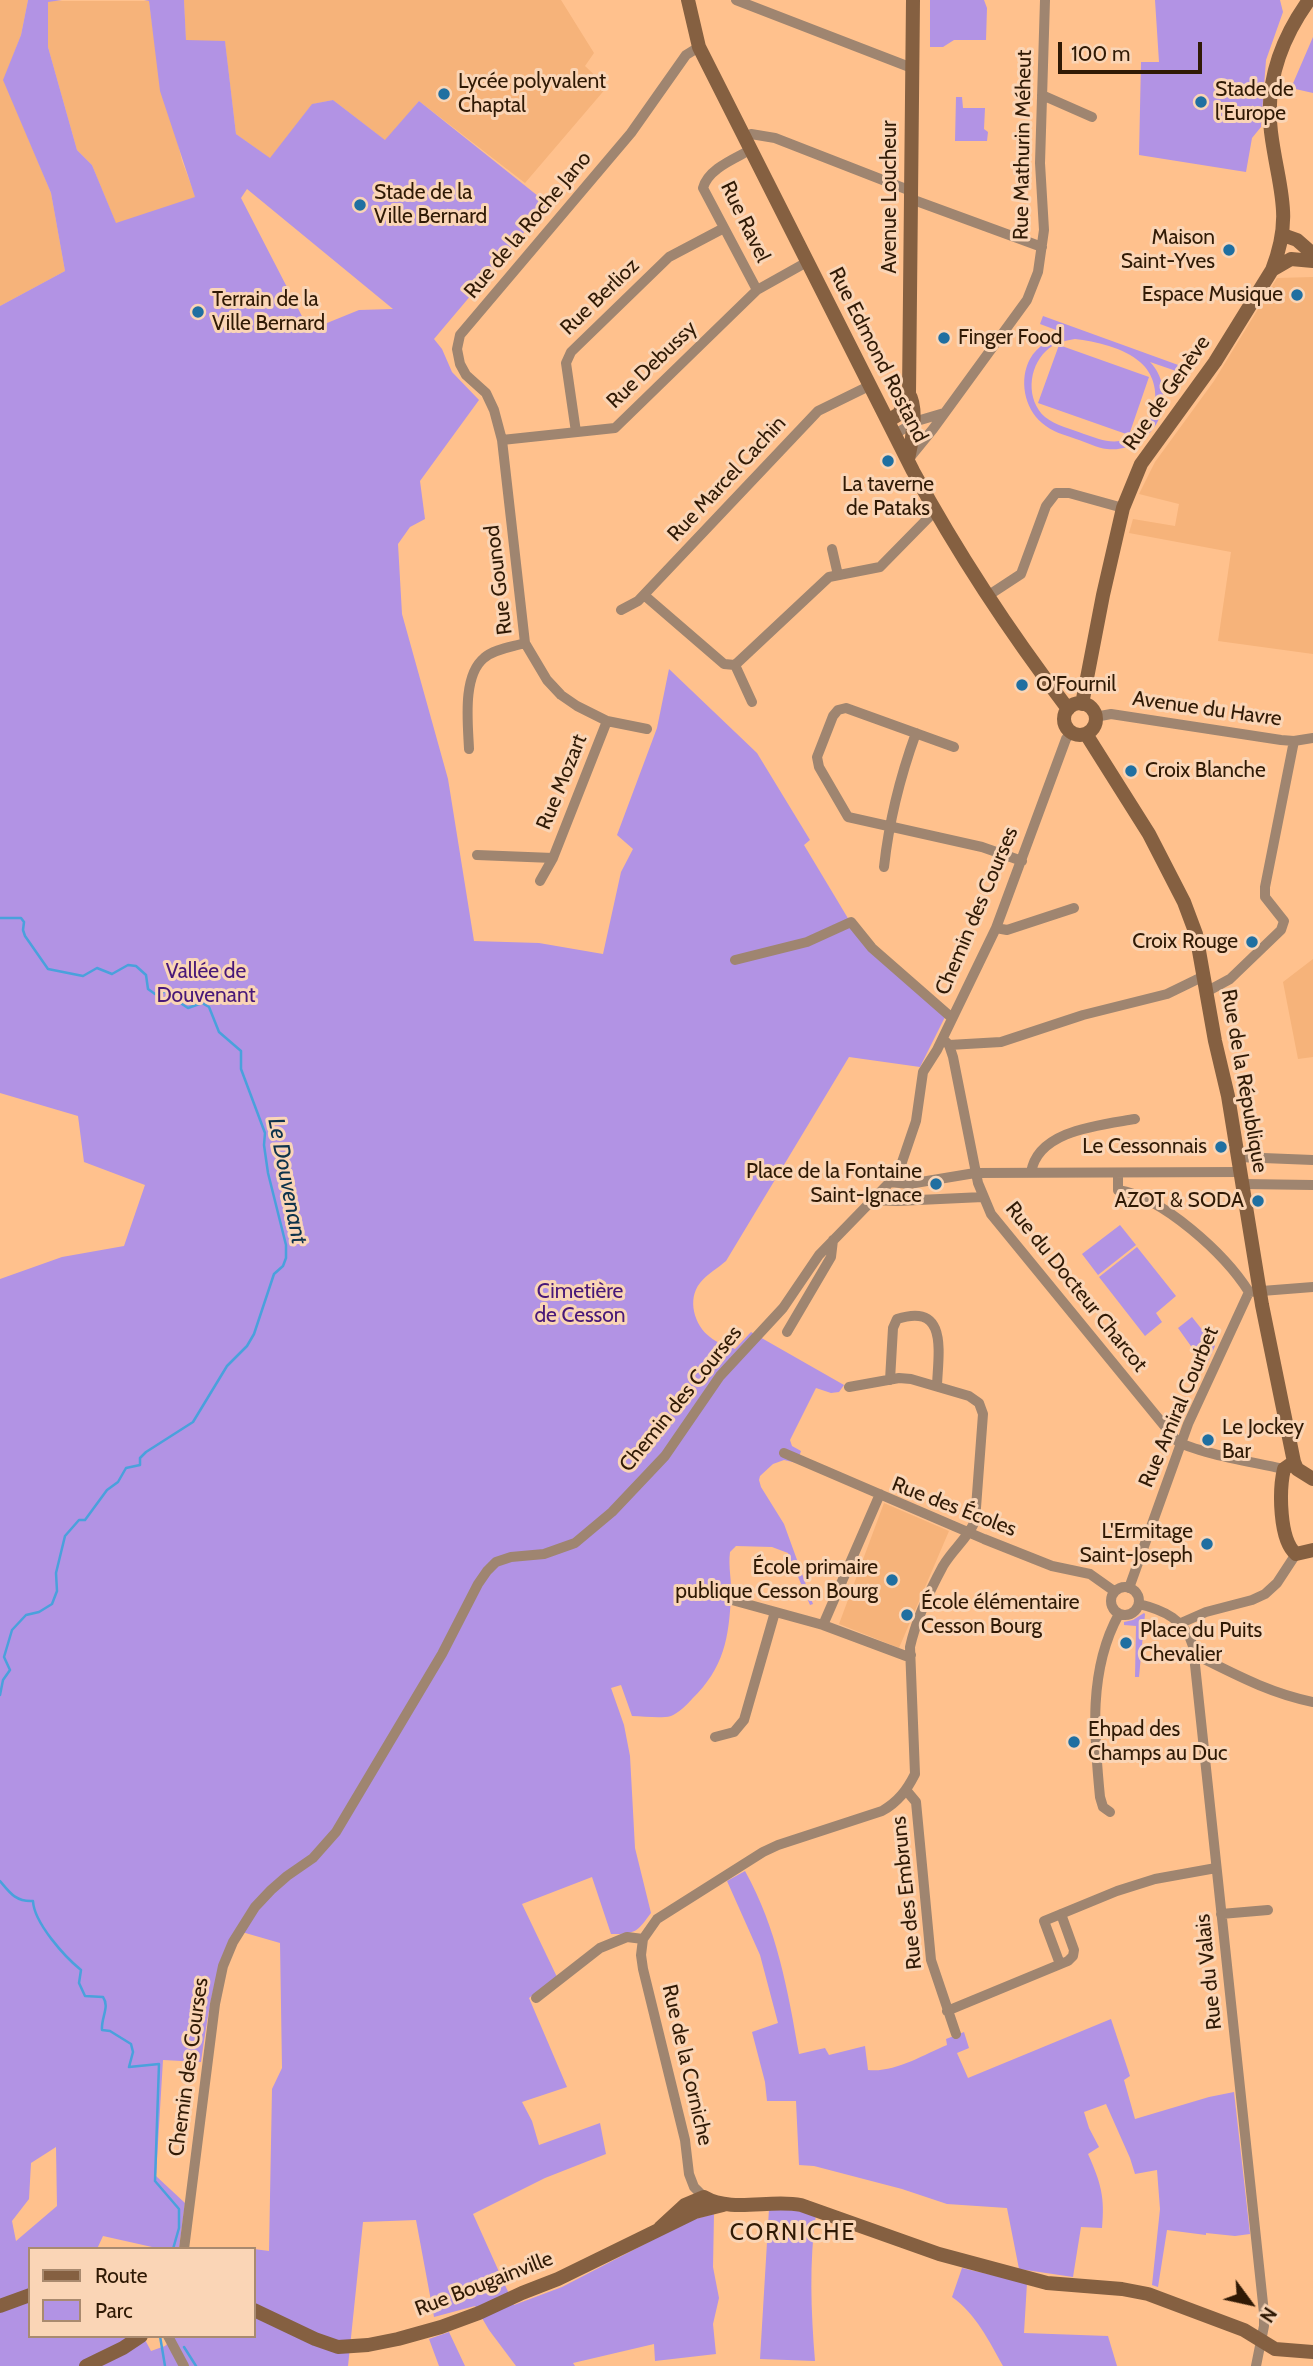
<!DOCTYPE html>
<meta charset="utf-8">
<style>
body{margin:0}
#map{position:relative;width:1313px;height:2366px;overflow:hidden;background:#ffc18d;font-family:Cabin,sans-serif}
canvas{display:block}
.legend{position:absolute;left:28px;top:2247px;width:228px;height:91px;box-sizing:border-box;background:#fad5b6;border:2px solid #a98a6f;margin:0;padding:9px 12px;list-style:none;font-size:21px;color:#301a05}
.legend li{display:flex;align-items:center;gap:14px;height:35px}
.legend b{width:35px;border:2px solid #a98a6f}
.north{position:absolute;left:1215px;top:2268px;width:70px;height:70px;-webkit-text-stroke:5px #fad5b6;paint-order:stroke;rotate:123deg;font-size:19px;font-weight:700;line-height:28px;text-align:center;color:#301a05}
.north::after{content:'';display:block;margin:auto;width:24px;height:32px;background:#301a05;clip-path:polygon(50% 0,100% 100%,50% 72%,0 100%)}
.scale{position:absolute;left:1058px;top:42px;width:144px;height:32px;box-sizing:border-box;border:4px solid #301a05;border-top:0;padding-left:9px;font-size:21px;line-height:24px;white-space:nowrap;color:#301a05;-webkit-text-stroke:5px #fad5b6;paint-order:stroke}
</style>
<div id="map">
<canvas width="1313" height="2366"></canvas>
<ul class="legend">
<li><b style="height:9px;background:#856041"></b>Route</li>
<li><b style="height:19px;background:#b293e4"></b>Parc</li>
</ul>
<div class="north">N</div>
<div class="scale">100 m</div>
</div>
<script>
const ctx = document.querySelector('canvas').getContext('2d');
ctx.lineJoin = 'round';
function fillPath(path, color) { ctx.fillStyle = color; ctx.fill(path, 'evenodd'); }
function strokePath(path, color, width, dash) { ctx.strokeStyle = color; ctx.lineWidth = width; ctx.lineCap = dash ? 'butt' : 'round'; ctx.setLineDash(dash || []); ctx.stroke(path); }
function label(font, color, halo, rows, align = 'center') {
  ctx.font = font + ' Cabin,sans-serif'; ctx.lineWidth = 6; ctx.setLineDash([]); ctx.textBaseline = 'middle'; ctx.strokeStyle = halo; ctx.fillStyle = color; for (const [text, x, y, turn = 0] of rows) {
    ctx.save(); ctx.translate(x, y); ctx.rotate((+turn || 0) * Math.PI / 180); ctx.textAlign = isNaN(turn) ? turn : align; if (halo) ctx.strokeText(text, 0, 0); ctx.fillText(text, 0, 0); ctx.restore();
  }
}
const built = new Path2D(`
 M0 0H28L21 35 4 80 51 193 65 271 0 306Z
 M184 0H561L594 53 585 66 607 87 525 183 419 101 386 141 333 100 313 104 271 159 236 134 225 42 186 41Z
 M48 1H149L155 45 182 161 196 198 116 224 92 165 77 150 48 47Z
 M1313 277V654L1218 641 1231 552 1129 533 1133 519 1175 526 1179 504 1139 494 1155 462 1214 381 1277 278Z
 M1313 959V1057L1298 1059 1283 982Z
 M884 1503 949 1531 899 1648 839 1624Z`);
const green = new Path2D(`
 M28 0H62L48 2V47L77 150 92 165 116 223 195 197 160 91 149 1 144 0H184L186 40 225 41 236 134 270 158 312 104 333 100 385 140 419 101 548 204 434 339 442 349 452 372 479 400 420 481 425 519 410 527 398 544 402 614 448 779 474 941 539 943 603 954 621 872 633 849 617 835 657 728 669 669 757 753 810 840 804 845 858 935 945 1017 920 1067 849 1057 726 1261C718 1268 707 1274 700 1283 687 1299 694 1325 710 1337 716 1343 727 1345 735 1349L751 1332 844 1385 839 1392 831 1393 816 1388 790 1440 792 1446 801 1451 797 1463 784 1460 773 1464 760 1476 759 1480 761 1487 784 1524 813 1604 810 1605 788 1553 772 1547 736 1546 730 1552C728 1567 732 1581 731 1595 729 1638 724 1668 692 1699 687 1705 678 1713 671 1716 660 1719 644 1716 632 1716L621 1685 611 1688 624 1725 630 1756 635 1848 651 1913C637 1932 636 1934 611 1934L592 1877 522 1904 557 1977 529 1998 567 2087 522 2102 532 2121 539 2145 600 2123 606 2154 545 2178 473 2214 514 2305 562 2287 691 2220 714 2214 713 2267 719 2298 713 2324 716 2354 655 2361 654 2344 573 2363 575 2366H516L489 2330 475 2306 434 2317 416 2220 363 2222 348 2366H0V1279L62 1257 124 1246 145 1185 84 1162 78 1116 0 1093V306L65 271 51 193 3 80 21 35ZM247 189 393 309 359 310 327 323 306 324 241 198ZM235 1930 280 1943 282 2068 272 2089 269 2251 254 2249V2336H175L165 2346 151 2351 143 2336H30V2249H97L103 2236 161 2249H179L185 2203 156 2176 163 2060 201 2062C208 2015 213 1972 235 1930ZM56 2147 57 2206 16 2241 12 2221 29 2199 31 2163Z
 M930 0H984L987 8 986 40H954L943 47H930Z
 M1155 0H1280L1283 12 1266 60 1261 127 1252 138 1246 172 1139 155 1141 62H1159Z
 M1313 37V93L1291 88Z
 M956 97H962L963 108H985L984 129 988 132 987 141H955Z
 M1043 316 1181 366 1179 372 1150 362C1163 375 1166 395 1161 413 1155 435 1131 452 1107 449 1097 448 1086 442 1076 439 1065 435 1052 432 1042 423 1024 408 1019 379 1030 359 1037 346 1051 338 1064 333L1040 324ZM1075 339C1095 341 1124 348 1140 362 1167 385 1157 433 1120 441 1107 443 1096 438 1084 434 1072 429 1056 426 1045 417 1026 400 1028 368 1046 351 1054 343 1064 341 1075 339Z
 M1059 345 1149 377 1129 435 1038 403Z
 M1120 1225 1136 1245 1098 1275 1082 1254Z
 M1137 1247 1176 1296 1156 1313 1162 1322 1145 1336 1099 1277Z
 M1192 1317 1215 1346 1207 1364 1198 1356 1178 1328Z
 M1144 1613 1145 1614 1139 1677H1135L1136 1626 1124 1625V1622L1133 1620Z
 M745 1871C777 1928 788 1991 799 2054L825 2048 829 2055 865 2046 868 2070C894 2073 923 2055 947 2045L946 2039 964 2032 969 2048 957 2053 968 2078 1111 2019 1130 2076 1124 2080 1135 2119 1209 2097 1234 2092 1250 2234 1235 2236 1206 2233V2235L1167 2230 1158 2287 1152 2285 1160 2209 1157 2170 1135 2174 1130 2158 1106 2104 1084 2112 1089 2128 1099 2147 1088 2154C1101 2183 1105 2197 1102 2228L1081 2227 1073 2277 1019 2269 1007 2208 947 2204 902 2189 814 2166 799 2165 796 2101H767L765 2082 752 2032 778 2023 760 1955 727 1881Z
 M782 2208 816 2214C809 2262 811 2311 815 2361L760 2359 769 2209Z
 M962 2268 1027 2283 1024 2333 1108 2336 1117 2366H1003C989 2341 976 2314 952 2297Z
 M449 2332 465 2366H439L429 2339Z`);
const stream = new Path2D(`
 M0 918H21L24 922 23 930 25 936 48 969 83 976 97 968 112 974 128 965 136 966 146 975 148 989 155 994 168 991 178 995 182 1004 188 1008 202 1003 209 1007 219 1032 241 1051V1069L265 1133 264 1145 268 1173 286 1245V1258L283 1266 274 1274 254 1334 247 1346 227 1366 193 1422 146 1452 140 1458V1465L126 1468 118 1482 107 1490 85 1520H79L65 1536 56 1573 57 1591 52 1604 39 1612 26 1615 12 1630 4 1657 10 1670 3 1680 0 1695
 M0 1881C10 1893 16 1902 33 1901 34 1923 65 1957 81 1970L79 1983 85 1996 103 1997C110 2007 101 2017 102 2030L110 2031 131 2044 133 2052 129 2067 159 2064 155 2181 179 2209V2228L173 2249
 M160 2336 165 2366
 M184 2347 196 2366`);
const street = new Path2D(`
 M736 0 912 68
 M1042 95 1092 117
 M744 138 751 134 775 138 911 191
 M750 150C734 159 708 169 703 188L757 290
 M911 199 1042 247
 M576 432 566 363 571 352 669 257 724 228
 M895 434 917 421 944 413
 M502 440 615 428 757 290 807 262
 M911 456 933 429 1027 300 1038 272 1044 230 1040 163 1045 0
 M832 549 838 575
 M644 595 724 664 735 665 829 577 880 567 935 511
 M989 595 1021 574 1046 506 1056 493H1069L1123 508
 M621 610 638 601 818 411 869 386
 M735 665 752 702
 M1095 717 1111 714 1281 740 1294 741 1313 738
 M647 729 607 721 577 706 561 695 547 680 525 643 502 440 494 410 486 393 466 375 460 364 457 349 460 335 631 133 686 55 699 47
 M954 747 846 708 838 710 833 716 817 757 819 767 848 817 982 847 1022 861
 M469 749C468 724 462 676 484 658 494 649 512 647 525 643
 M477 855 553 858
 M884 867C889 821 900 777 916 733
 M540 881 553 858 607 721
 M996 928 1007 930 1074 908
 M735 960 807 942 851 922 872 948 952 1018
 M1206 992 1230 979 1281 930 1284 921 1265 897V887L1294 741
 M943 1039 949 1045 953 1057 978 1183 991 1214 1176 1440C1190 1452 1262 1464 1284 1469
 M949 1045 1001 1042 1083 1015 1167 994 1204 976
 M1238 1157 1313 1160
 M1031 1173C1037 1130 1101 1125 1135 1119
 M1118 1174V1190C1163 1197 1225 1254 1249 1292
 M890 1182 909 1184 975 1173 1240 1172
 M1242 1184 1313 1185
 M872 1200 897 1201 983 1197
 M787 1332 831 1257 833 1240
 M890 1380 893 1328 897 1319C949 1302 938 1354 937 1386
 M784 1453 984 1539 1052 1566 1090 1574 1114 1591
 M1111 1601a14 14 0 1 1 28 0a14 14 0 1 1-28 0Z
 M1129 1588 1188 1424 1249 1292 1313 1287
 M732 1600 823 1625 906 1656 911 1655
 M1139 1604C1164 1610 1185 1620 1193 1646L1264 2313V2326L1256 2366
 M1181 1623 1206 1612 1252 1600 1265 1594 1277 1583 1296 1554
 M823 1625 880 1494
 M1194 1657 1204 1659C1240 1677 1273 1694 1313 1702
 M715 1737 734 1732 744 1720 775 1612
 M906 1790 916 1802 931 1960 956 2034
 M1110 1812 1103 1807 1100 1797C1094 1736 1088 1670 1119 1614
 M1221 1914 1268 1910
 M1060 1964 1044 1921 1117 1891 1155 1879 1216 1868
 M536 1998 600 1948 627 1937 643 1939
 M947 2011 1068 1961 1073 1956 1074 1950 1061 1914
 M703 2199 704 2197 694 2187 689 2174 685 2140 643 1969 641 1955 643 1939 657 1919 763 1852 778 1845 882 1811C898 1802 907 1790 915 1774L910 1647C916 1620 930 1590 943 1566 953 1549 968 1538 975 1521L983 1414 979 1403 969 1396 911 1379 899 1378 849 1387
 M184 2249 215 2004 223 1966 233 1942 255 1907 271 1890 287 1876 313 1858 336 1832 442 1654 478 1584 487 1571 496 1562 511 1557 544 1554 575 1543 612 1512 665 1456 720 1376 783 1308 819 1255 890 1182 900 1168 916 1121 923 1072 937 1050 996 928 1066 739 1071 732
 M168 2336 184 2366`);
const secondary = new Path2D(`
 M688 0 699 47 913 471C958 554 1011 634 1068 709
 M1283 235 1297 240 1313 254
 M1272 270 1291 259 1313 261
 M888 421 899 414 909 394
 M908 459C912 443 918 408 909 394L913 0
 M1064 719a16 16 0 1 1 32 0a16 16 0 1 1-32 0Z
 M1082 704 1103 595 1123 508 1141 464 1215 362 1272 270C1294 214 1278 188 1271 132 1265 84 1281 39 1309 0
 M1086 734 1149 834 1184 902 1196 934 1215 1041 1228 1096 1262 1305 1294 1462 1297 1469 1313 1479
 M1294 1462 1284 1469C1279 1490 1279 1540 1296 1554L1313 1550
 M660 2228 685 2205 704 2197C731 2213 770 2199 801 2205L939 2254 1047 2283 1122 2289 1148 2294 1244 2330 1275 2349 1313 2352
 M0 2306 30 2295
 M254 2310 315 2339 338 2347 368 2345 398 2339 441 2327 479 2313 522 2293 558 2279 695 2212 723 2205
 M86 2366 123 2348 141 2336`);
const markers = [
 [444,94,7,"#1f6fa1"],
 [1201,102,7,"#1f6fa1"],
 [360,205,7,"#1f6fa1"],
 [1229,250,7,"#1f6fa1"],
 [1297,295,7,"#1f6fa1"],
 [198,312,7,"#1f6fa1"],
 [944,338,7,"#1f6fa1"],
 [888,461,7,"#1f6fa1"],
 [1022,685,7,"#1f6fa1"],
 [1131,771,7,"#1f6fa1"],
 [1252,942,7,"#1f6fa1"],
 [1221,1147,7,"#1f6fa1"],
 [936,1184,7,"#1f6fa1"],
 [1258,1201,7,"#1f6fa1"],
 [1208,1440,7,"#1f6fa1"],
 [1207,1544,7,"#1f6fa1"],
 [892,1580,7,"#1f6fa1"],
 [907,1615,7,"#1f6fa1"],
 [1126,1643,7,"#1f6fa1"],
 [1074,1742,7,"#1f6fa1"]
];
const poiNames = [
 ["Lycée polyvalent",458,82],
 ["Chaptal",458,106],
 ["Stade de",1215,90],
 ["l'Europe",1215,114],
 ["Stade de la",374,193],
 ["Ville Bernard",374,217],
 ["Maison",1215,238,"right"],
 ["Saint-Yves",1215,262,"right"],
 ["Espace Musique",1283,295,"right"],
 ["Terrain de la",212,300],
 ["Ville Bernard",212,324],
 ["Finger Food",958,338],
 ["La taverne",888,485,"center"],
 ["de Pataks",888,509,"center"],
 ["O'Fournil",1036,685],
 ["Croix Blanche",1145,771],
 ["Croix Rouge",1238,942,"right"],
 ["Le Cessonnais",1207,1147,"right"],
 ["Place de la Fontaine",922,1172,"right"],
 ["Saint-Ignace",922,1196,"right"],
 ["AZOT & SODA",1244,1201,"right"],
 ["Le Jockey",1222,1428],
 ["Bar",1222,1452],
 ["L'Ermitage",1193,1532,"right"],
 ["Saint-Joseph",1193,1556,"right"],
 ["École primaire",878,1568,"right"],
 ["publique Cesson Bourg",878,1592,"right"],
 ["École élémentaire",921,1603],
 ["Cesson Bourg",921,1627],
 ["Place du Puits",1140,1631],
 ["Chevalier",1140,1655],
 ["Ehpad des",1088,1730],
 ["Champs au Duc",1088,1754]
];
const streetNames = [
 ["Rue Mathurin Méheut",1023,145,-89],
 ["Avenue Loucheur",890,197,-90],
 ["Rue Ravel",745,222,64],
 ["Rue de la Roche Jano",528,225,-50],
 ["Rue Berlioz",600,297,-44],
 ["Rue Edmond Rostand",878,355,63],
 ["Rue Debussy",652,365,-44],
 ["Rue de Genève",1167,393,-55],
 ["Rue Marcel Cachin",727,479,-47],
 ["Rue Gounod",499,580,-97],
 ["Avenue du Havre",1207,709,8],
 ["Rue Mozart",562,782,-68],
 ["Chemin des Courses",977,911,-67],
 ["Rue de la République",1244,1081,80],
 ["Rue du Docteur Charcot",1076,1287,51],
 ["Chemin des Courses",681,1399,-51],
 ["Rue Amiral Courbet",1179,1407,-67],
 ["Rue des Écoles",954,1507,21],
 ["Rue des Embruns",907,1893,-96],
 ["Rue du Valais",1209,1972,-96],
 ["Rue de la Corniche",687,2065,77],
 ["Chemin des Courses",189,2067,-82],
 ["Rue Bougainville",484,2284,-21]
];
const parkNames = [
 ["Vallée de",206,972],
 ["Douvenant",206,996],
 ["Cimetière",580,1292],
 ["de Cesson",580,1316]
];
const waterNames = [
 ["Le Douvenant",287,1181,79]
];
const neighbourhoodNames = [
 ["CORNICHE",793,2233]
];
fillPath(built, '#f6b37a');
fillPath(green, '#b293e4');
strokePath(stream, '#4aa1dc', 2.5);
strokePath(street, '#9f8570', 10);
strokePath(secondary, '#856041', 14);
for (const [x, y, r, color] of markers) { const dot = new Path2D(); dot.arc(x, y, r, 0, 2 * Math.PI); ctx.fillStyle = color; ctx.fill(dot); strokePath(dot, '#fad5b6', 2.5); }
label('21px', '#301a05', '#fad5b6', poiNames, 'left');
label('21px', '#301a05', '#fad5b6', streetNames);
label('21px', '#481878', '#fad5b6', parkNames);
label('italic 23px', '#0d334b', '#fad5b6', waterNames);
ctx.letterSpacing = '2px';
label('23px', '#301a05', '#fad5b6', neighbourhoodNames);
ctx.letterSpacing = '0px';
</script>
